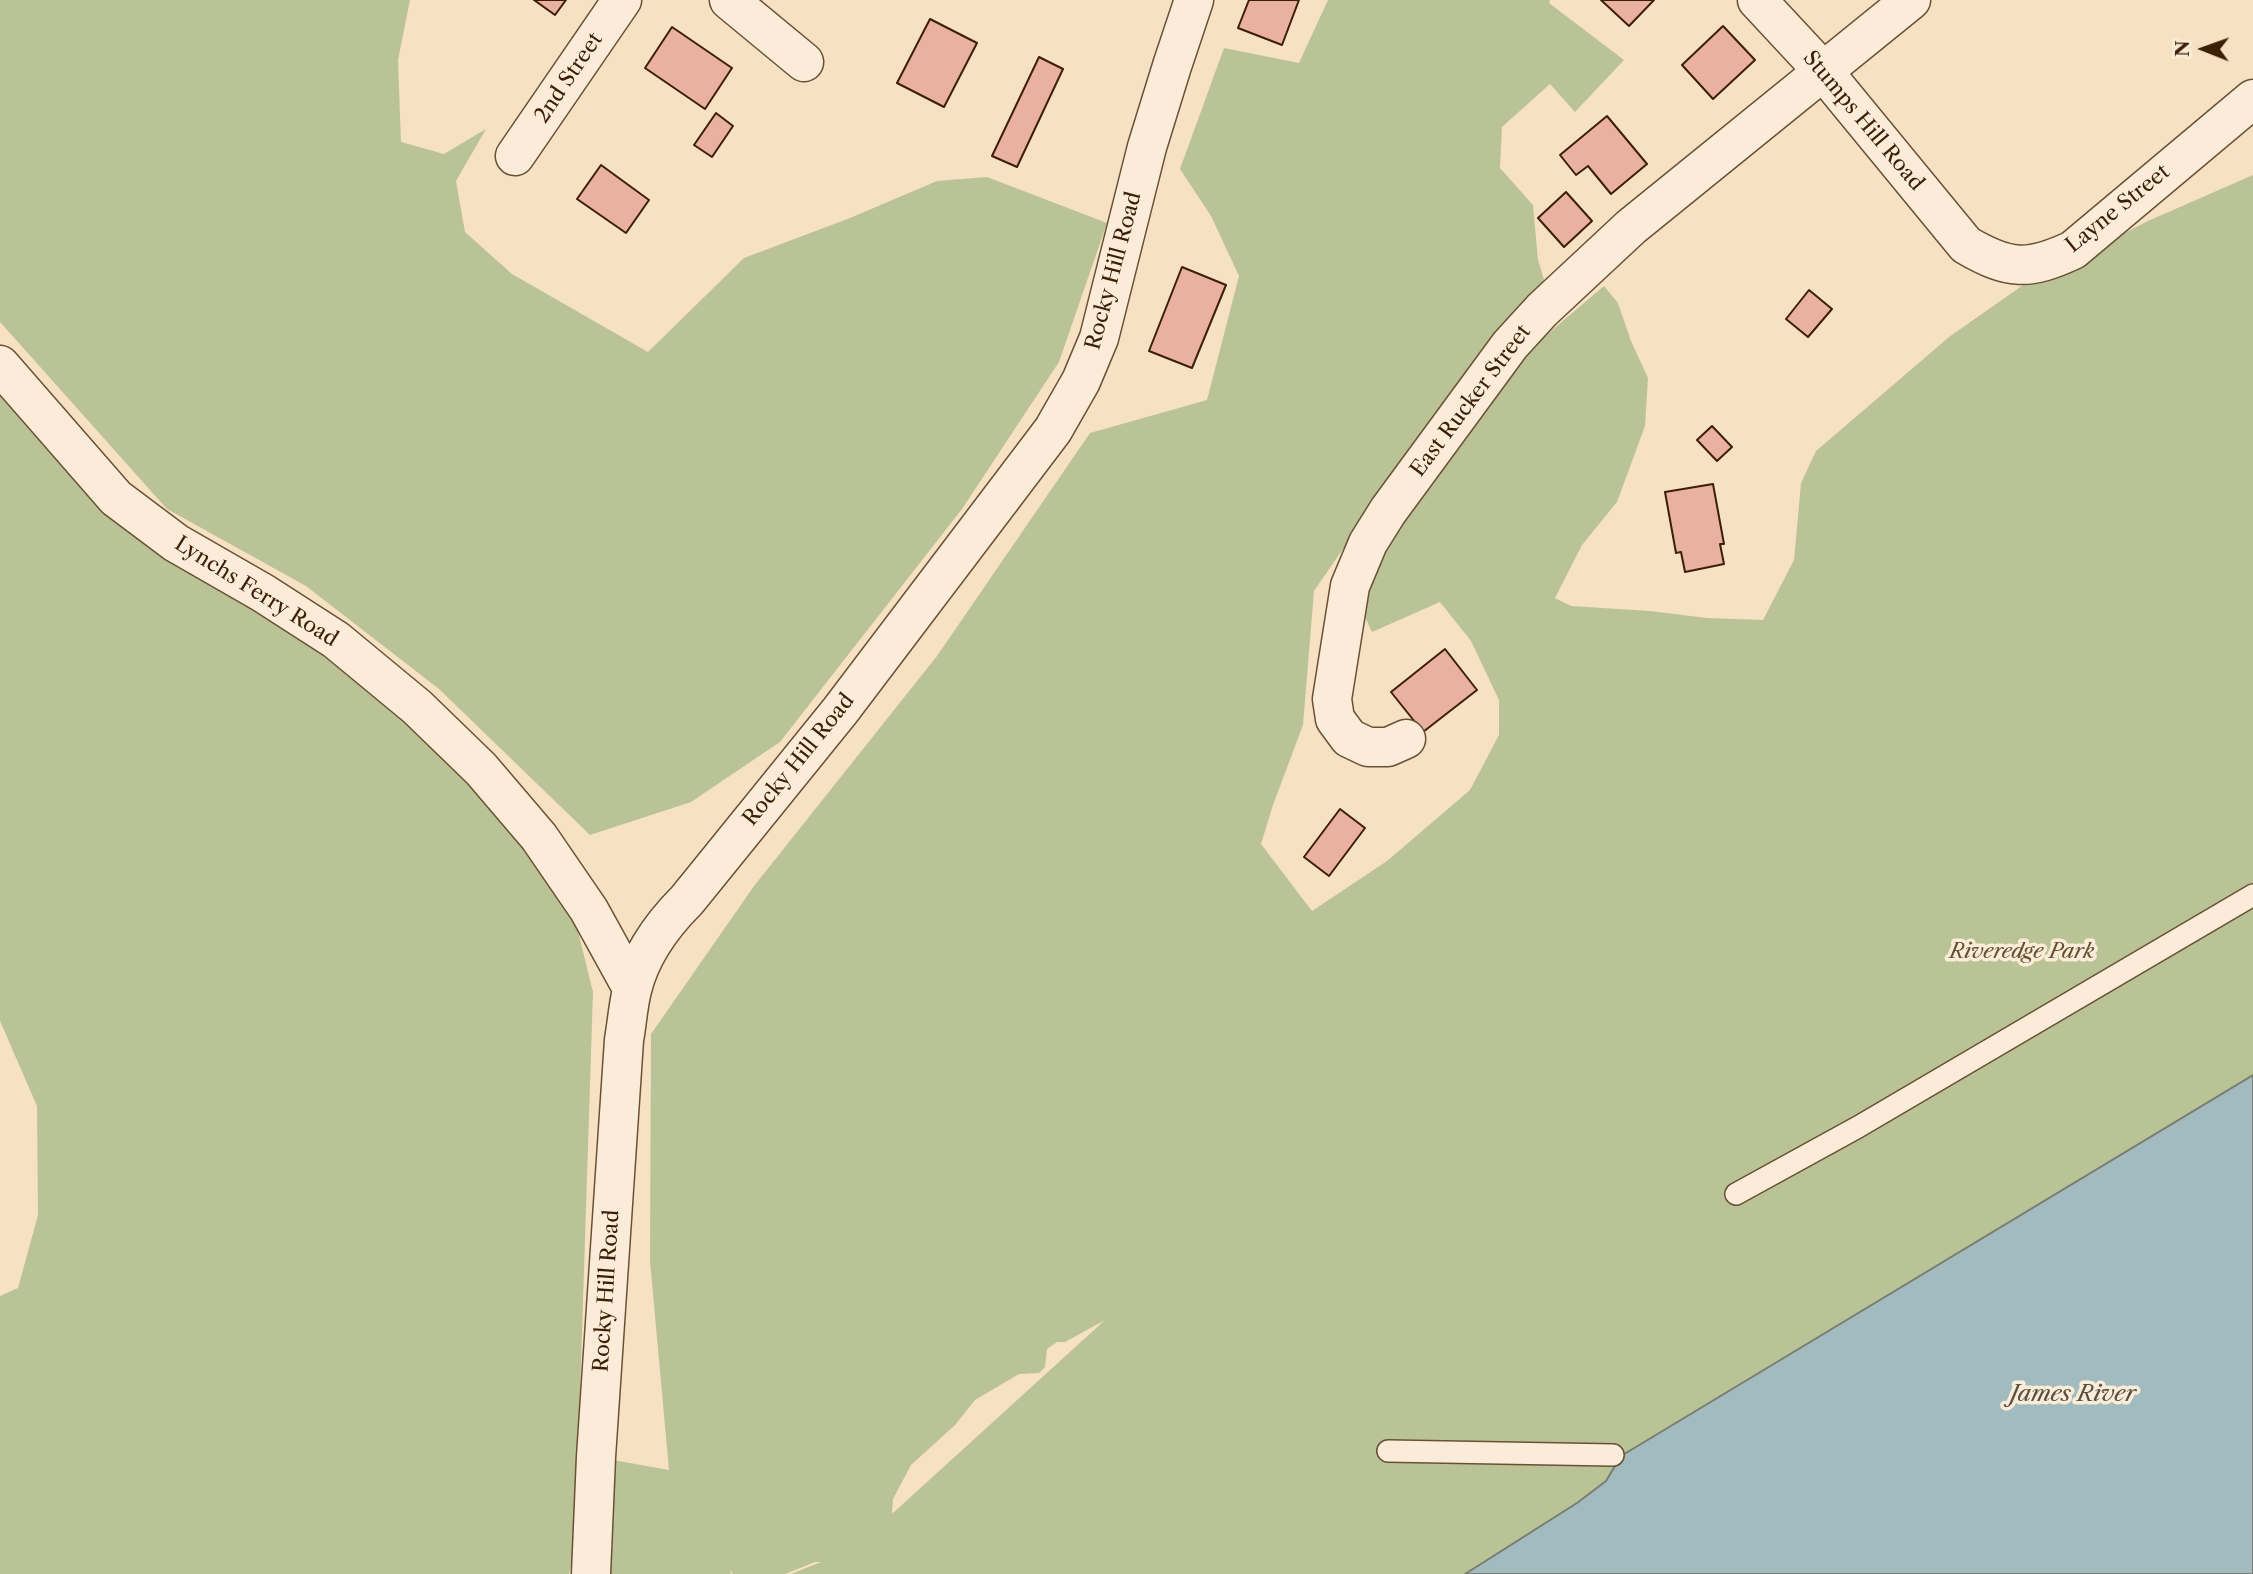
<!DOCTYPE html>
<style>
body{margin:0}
#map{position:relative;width:2253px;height:1574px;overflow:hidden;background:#f7e1c3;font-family:"Libre Caslon Text",serif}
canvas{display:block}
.north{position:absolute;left:2169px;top:14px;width:70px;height:70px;-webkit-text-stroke:5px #faecd8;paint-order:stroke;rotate:271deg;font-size:19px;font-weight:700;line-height:28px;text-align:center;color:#3b1f06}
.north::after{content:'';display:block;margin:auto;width:24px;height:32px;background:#3b1f06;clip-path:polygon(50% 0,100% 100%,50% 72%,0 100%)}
</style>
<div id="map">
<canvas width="2253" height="1574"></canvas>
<div class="north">N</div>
</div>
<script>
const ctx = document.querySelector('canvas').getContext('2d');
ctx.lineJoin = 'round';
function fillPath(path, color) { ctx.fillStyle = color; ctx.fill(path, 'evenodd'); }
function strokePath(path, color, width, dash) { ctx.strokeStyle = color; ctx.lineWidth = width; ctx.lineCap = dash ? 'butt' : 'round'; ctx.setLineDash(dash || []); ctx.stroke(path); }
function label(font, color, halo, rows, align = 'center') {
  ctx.font = font + ' "Libre Caslon Text",serif'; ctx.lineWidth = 7; ctx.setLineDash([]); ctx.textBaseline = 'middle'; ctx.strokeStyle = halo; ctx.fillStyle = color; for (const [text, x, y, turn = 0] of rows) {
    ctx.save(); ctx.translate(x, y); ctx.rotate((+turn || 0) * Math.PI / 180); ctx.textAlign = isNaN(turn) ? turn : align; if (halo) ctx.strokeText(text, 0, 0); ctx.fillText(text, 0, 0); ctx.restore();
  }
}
const green = new Path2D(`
 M0 0H410L398 60 401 142 444 154 486 129 456 181 465 232 512 274 648 352 744 258 850 218 937 181 987 177 1107 223 1059 362 962 509 780 742 691 802 590 835 439 689 306 586 167 509 0 322Z
 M1328 0H1550L1549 3 1624 60 1575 112 1550 84 1502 127 1500 168 1533 205 1538 260 1545 283 1412 449 1314 591 1303 725 1273 805 1261 844 1312 911 1387 861 1470 790 1499 735V700L1471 641 1440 602 1372 632 1360 606 1394 530 1512 364 1604 286 1618 303 1631 341 1648 378 1645 426 1617 502 1582 545 1555 598 1571 606 1650 611 1707 618 1763 620 1794 560 1801 483 1816 451 1949 337 2026 283 2148 221 2253 175V1075L1621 1456 1606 1481 1577 1503 1465 1574H791L821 1562H815L785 1574H733L730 1570 731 1574H591L596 1457 669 1470 650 1261 651 1034 754 886 937 656 1090 433 1207 400 1239 276 1211 216 1180 169 1224 48 1299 63ZM1105 1320 893 1513 892 1512 893 1499 911 1465 955 1425 975 1400 1019 1374 1039 1373 1045 1367 1047 1349 1057 1342H1065Z
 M0 391 254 607 326 654 406 720 469 780 525 847 575 919 593 992 575 1548 569 1574H0V1296L18 1288 38 1215 37 1106 0 1021Z`);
const water = new Path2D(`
 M2253 1075V1574H1465L1577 1503 1606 1481 1621 1456Z`);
const building = new Path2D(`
 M534 0H566L555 15Z
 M1249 0H1299L1282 45 1238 28Z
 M1601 0H1654L1629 26Z
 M930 19 977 43 944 107 897 83Z
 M1723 26 1755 60 1713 99 1682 65Z
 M672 27 732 68 705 109 645 68Z
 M1039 57 1063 69 1017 167 992 156Z
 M716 113 733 126 712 157 694 145Z
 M1607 116 1647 164 1611 194 1588 166 1576 175 1560 155Z
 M601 165 649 200 626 233 577 199Z
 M1566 192 1592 221 1564 247 1538 218Z
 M1182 267 1226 285 1192 368 1149 351Z
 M1809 290 1832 309 1808 337 1786 319Z
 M1712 426 1732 447 1717 461 1697 440Z
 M1713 484 1724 544H1720L1724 564 1685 572 1681 552 1676 553 1665 492Z
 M1445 649 1477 690 1423 732 1391 692Z
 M1340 809 1365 828 1329 876 1304 857Z`);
const lane = new Path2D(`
 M1736 1194 1858 1127 2253 895
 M1388 1451 1613 1455`);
const street = new Path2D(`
 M729 0 804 62
 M1757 0 1823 71 1966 245C2009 270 2028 271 2073 250L2253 99
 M515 156 622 0
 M0 365 116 498 176 543 263 593 336 640 417 707 481 769 539 837 589 910 632 988
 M1406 739 1388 747H1368L1349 738 1335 719 1332 699 1350 586 1368 543 1388 511 1510 345 1542 310 1631 227 1911 0
 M591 1574 596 1457 624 1040C627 1023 628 1006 632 990 640 956 663 924 687 900L840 711 1053 430 1081 381 1099 338 1147 147 1172 66 1194 0`);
const streetNames = [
 ["2nd Street",569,78,-56],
 ["Stumps Hill Road",1863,121,50],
 ["Layne Street",2118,209,-39],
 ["Rocky Hill Road",1114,271,-75],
 ["East Rucker Street",1471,401,-53],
 ["Lynchs Ferry Road",256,592,32],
 ["Rocky Hill Road",799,760,-51],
 ["Rocky Hill Road",607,1291,-86]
];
const parkNames = [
 ["Riveredge Park",2022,952]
];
const waterNames = [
 ["James River",2073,1394]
];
fillPath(green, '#bac396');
fillPath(water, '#a2bbbe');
strokePath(water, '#797d74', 2);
fillPath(building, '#eab1a0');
strokePath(building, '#3b1f06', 2);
strokePath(lane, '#6a5035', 24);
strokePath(street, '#6a5035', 41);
strokePath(lane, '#faecd8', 21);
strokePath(street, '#faecd8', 38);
label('21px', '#3b1f06', '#faecd8', streetNames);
label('italic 21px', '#615031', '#faecd8', parkNames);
label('italic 23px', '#5a4e3d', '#faecd8', waterNames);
</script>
